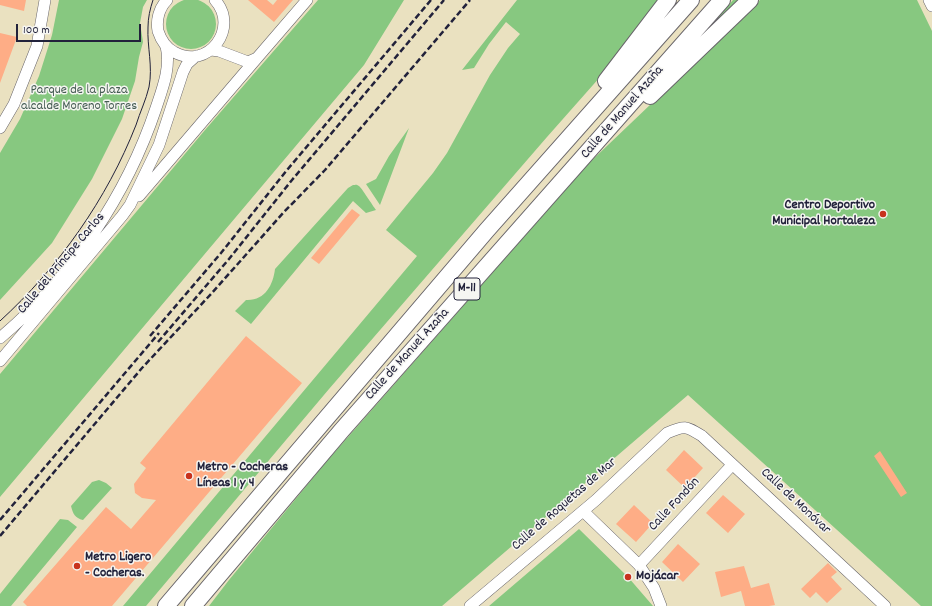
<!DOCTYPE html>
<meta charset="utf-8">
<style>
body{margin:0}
#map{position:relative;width:932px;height:606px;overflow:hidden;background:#eae1c0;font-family:Dekko,sans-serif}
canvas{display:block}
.scale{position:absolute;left:16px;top:24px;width:125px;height:18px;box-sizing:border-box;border:2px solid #22223b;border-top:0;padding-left:5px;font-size:12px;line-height:14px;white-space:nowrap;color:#22223b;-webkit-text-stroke:3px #f6f6f2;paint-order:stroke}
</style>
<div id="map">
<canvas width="932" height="606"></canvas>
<div class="scale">100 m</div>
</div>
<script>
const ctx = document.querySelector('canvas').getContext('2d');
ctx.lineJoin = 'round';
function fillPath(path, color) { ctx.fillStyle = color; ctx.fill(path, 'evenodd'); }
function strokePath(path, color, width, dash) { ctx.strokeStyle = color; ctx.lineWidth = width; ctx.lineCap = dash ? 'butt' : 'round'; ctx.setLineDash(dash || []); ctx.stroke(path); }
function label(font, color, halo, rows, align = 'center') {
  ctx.font = font + ' Dekko,sans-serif'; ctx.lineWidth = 3; ctx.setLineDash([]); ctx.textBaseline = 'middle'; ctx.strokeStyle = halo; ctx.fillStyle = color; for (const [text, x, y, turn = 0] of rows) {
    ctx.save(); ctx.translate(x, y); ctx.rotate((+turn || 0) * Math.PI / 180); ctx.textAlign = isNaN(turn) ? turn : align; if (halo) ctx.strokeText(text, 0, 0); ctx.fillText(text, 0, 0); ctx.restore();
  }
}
const green = new Path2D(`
 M166 24a25 25 0 1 1 50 0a25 25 0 1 1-50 0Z
 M59 0H147L143 7 140 23 143 42 139 57 135 81 122 119 92 179 52 243 0 300V153L20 119 39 76 52 35Z
 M318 0H404L364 65 0 497V374L205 130Z
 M517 0H661L616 59 547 137 329 389 146 606H123L417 256 386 230 433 173 447 153 490 75 508 48 520 34 506 22 489 44 474 68 462 70Z
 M733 0H746L696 43Z
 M760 0H917L932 31V606H921L688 395 442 606H209L229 580 326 462 587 165Z
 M409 128 380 205 366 184 376 179 389 156Z
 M353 185C356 185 356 184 359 186 361 187 373 206 376 210L366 213 353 201 251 324 235 311 246 300C265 301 273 285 275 269L348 188Z
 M99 480 106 483 112 488 83 520C75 518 73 514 71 506L92 482Z
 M60 519 68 520 77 527 11 606H0V594Z
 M579 529 628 577 653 606H489Z`);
const building = new Path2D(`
 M0 0H26L24 11 0 5Z
 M248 0H267L273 5 277 0H293L274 22Z
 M0 33 17 37 0 83Z
 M352 209 360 215 319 264 311 258Z
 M246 336 302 383 112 606H27L23 602 106 507 131 529 156 500 142 498 135 493 134 484 146 468 140 463Z
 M684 450 703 468 685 488 666 470Z
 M880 451 907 493 901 497 874 456Z
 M723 495 745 514 728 533 706 513Z
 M634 505 653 523 636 542 616 524Z
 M678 544 700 564 683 582 662 562Z
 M828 563 837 572 831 577 842 589 827 603 816 592 810 598 801 589Z
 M744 566 751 588 769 583 775 605 769 606H745L741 591 721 597 715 572Z`);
const minor = new Path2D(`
 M167 0C159 8 156 20 158 31 161 40 166 48 174 52 208 71 240 28 215 0
 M929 0 932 6
 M211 50 219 51 248 62 257 58 307 0
 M0 128 14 104 37 46 45 0
 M139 196 257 58
 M0 338C71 278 127 195 156 108 163 87 171 67 166 46
 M0 361 122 216 130 205 159 145 183 72 187 64 196 56
 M583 511 639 565 654 588 661 606
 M639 565 732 465
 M470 606 596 500 667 433C685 425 686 426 702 436L885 606`);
const highway = new Path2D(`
 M606 81 668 0
 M650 96 750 0
 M166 606 487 230 691 0
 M193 606 342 430 722 0`);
const tram = new Path2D(`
 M0 321C59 267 107 199 136 125 140 112 146 100 149 87 153 66 147 47 148 27 148 18 150 9 153 0`);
const rail = new Path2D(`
 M150 336 221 253 287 170 431 0
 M158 342 229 259 292 180 444 0
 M0 520 159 333
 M0 536 142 368 211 294 284 212 325 170 470 0`);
const markers = [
 [883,214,4,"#c8321e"],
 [189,476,4,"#c8321e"],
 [77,566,4,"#c8321e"],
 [628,577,4,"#c8321e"]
];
const shields = [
 [467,289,26]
];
const shieldNames = [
 ["M-11",467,289]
];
const parkNames = [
 ["Parque de la plaza",79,91],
 ["alcalde Moreno Torres",79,107]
];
const streetNames = [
 ["Calle de Manuel Azaña",623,113,-49],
 ["Calle del Príncipe Carlos",62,264,-50],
 ["Calle de Manuel Azaña",408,355,-48],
 ["Calle de Monóvar",795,502,43],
 ["Calle de Roquetas de Mar",565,505,-41],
 ["Calle Fondón",675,505,-47]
];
const poiNames = [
 ["Centro Deportivo",875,206,"right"],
 ["Municipal Hortaleza",875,222,"right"],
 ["Metro - Cocheras",197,468],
 ["Líneas 1 y 4",197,484],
 ["Metro Ligero",85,558],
 ["- Cocheras.",85,574],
 ["Mojácar",636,577]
];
fillPath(green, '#87c880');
fillPath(building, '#fead86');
strokePath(minor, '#68656a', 12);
strokePath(highway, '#68656a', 18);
strokePath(minor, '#fff', 11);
strokePath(highway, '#fff', 16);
strokePath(tram, '#22223b', 1);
strokePath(rail, '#22223b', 2.5, [6, 3]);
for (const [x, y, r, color] of markers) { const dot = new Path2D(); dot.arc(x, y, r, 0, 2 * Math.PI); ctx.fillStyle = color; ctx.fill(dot); strokePath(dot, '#f6f6f2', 1.5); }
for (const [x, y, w] of shields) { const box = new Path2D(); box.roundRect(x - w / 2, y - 11, w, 22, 3); ctx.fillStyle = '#f6f6f2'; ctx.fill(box); strokePath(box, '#22223b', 1); }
label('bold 13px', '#22223b', null, shieldNames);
label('14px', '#455c53', '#f6f6f2', parkNames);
label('14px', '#22223b', '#f6f6f2', streetNames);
label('bold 14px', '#22223b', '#f6f6f2', poiNames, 'left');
</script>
